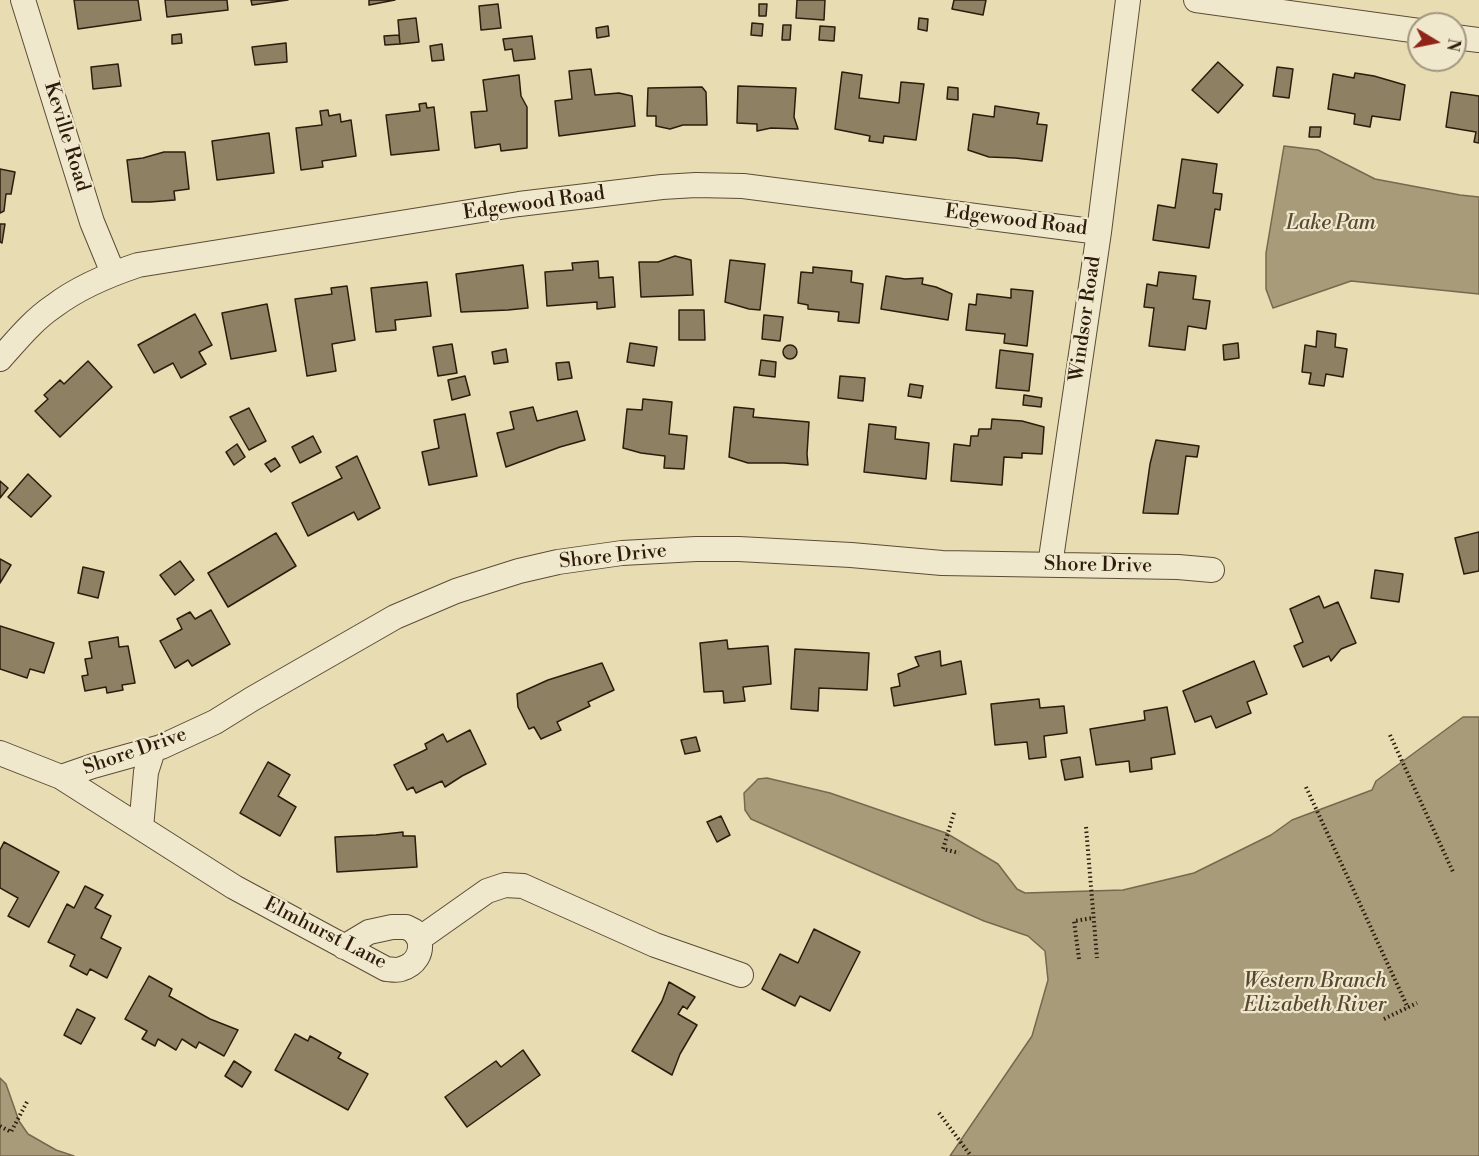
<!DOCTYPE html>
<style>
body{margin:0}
#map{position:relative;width:1479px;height:1156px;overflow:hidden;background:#e8dcb2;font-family:"Libre Bodoni",serif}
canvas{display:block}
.north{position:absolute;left:1407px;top:12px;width:60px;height:60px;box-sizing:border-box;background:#f0e8cd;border:2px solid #a29680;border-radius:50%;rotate:100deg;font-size:16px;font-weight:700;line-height:24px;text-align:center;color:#2d1c0c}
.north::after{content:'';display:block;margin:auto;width:21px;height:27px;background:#8f2418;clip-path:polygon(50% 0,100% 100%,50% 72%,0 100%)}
</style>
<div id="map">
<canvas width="1479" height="1156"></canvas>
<div class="north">N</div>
</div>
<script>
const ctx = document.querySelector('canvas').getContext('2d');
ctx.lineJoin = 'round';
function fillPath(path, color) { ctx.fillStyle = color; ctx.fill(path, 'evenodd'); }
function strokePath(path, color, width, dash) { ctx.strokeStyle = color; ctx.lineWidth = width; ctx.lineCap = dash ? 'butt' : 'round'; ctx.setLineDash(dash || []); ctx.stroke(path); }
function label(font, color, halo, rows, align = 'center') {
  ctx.font = font + ' "Libre Bodoni",serif'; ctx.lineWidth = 4.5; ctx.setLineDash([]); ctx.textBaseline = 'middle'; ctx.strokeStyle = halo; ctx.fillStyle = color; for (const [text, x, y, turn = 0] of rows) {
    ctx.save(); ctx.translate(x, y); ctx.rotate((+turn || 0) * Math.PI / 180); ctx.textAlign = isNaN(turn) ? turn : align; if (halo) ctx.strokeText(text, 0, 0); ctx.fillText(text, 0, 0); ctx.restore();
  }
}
const water = new Path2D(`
 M1284 146 1318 150 1375 179 1460 195 1479 197V294L1351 281 1273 308 1266 289V253Z
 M1463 717H1479V1156H950L1032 1036 1048 980 1045 951 1028 936 984 921 751 819 745 810 744 793 758 779 767 778 830 793 946 833 998 864 1017 889 1025 893 1123 890 1194 873 1271 835 1292 820 1372 790 1376 781Z
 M0 1078 6 1084 19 1121 28 1134 56 1150 74 1156H0Z`);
const building = new Path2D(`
 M74 0H138L141 20 78 29Z
 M165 0H227L228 10 167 17Z
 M251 0H288L252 5Z
 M369 0H395L369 5Z
 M797 0H825L824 20 796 18Z
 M954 0H986L983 15 952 9Z
 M498 4 501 28 481 30 479 6Z
 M759 4H767L766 16H759Z
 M416 18 419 42 400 44 398 20Z
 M919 18 928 19 927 31 918 29Z
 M752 23 763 24 762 36 751 35Z
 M783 25H791L790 40H782Z
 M608 26 609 36 597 38 596 28Z
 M820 26 835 27 834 41 819 40Z
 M181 34 182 43 172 44V35Z
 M399 35 400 44 385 45 384 36Z
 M532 36 535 59 514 61 512 49 505 50 503 39Z
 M286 43 287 62 255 65 252 47Z
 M442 44 444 60 432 61 430 46Z
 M1218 62 1243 85 1218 113 1192 90Z
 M118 64 121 86 93 89 91 67Z
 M1277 67 1293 69 1289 98 1273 96Z
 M591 69 595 95 619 93 632 96 635 126 559 136 555 101 572 99 569 71Z
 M842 72 862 75 859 98 899 103 901 82 924 84 916 140 884 136 883 143 869 141 870 136 835 129Z
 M1355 73 1374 76 1405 85 1400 120 1372 116 1370 127 1354 124 1355 114 1328 109 1333 74 1354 78Z
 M519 75 521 96 527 107V148L501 151 500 144 475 148 471 112 487 111 483 80Z
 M738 86 796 88 794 117 798 129 771 128 757 131V124L737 123Z
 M702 87 706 92 707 125H683L670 129 656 126V116H647L648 88Z
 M948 87 958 88V100L947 99Z
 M1451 92 1479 96V143L1474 142 1476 132 1446 127Z
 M426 103 427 108 434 107 439 150 391 155 386 115 420 111 419 104Z
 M995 106 1039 113 1037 124 1047 125 1042 161 1015 158 989 157 968 150 973 114 994 117Z
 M328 110 329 116 340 114 341 122 351 120 356 156 322 161 323 167 301 170 296 128 322 125 320 111Z
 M1310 127H1321L1320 137H1309Z
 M269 133 274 173 217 180 212 141Z
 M164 152H185L189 189 174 191 175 200 150 202H132L127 160 143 158Z
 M1182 159 1217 164 1213 193 1222 194 1220 210 1215 209 1209 248 1153 240 1158 205 1175 208Z
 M0 169 15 172 11 194H6L4 211 0 213Z
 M0 224H5L2 243 0 242Z
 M675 256 691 260 693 295 641 297 639 262H658Z
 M730 260 765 264 760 310 749 309 725 302Z
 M598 261 599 278 613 277 615 307 597 309V302L547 306 545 272 573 270 572 263Z
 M523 265 528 308 508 310 461 312 456 274Z
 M813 267 852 271 851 282 863 284 859 323 838 321 839 312 808 309V305L798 303 801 272 813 273Z
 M1159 272 1196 276 1193 299 1210 301 1206 329 1188 326 1185 350 1149 346 1154 308 1144 307 1147 284 1157 286Z
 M886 276 905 279 923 278 922 284 936 287 952 294 948 320 881 309Z
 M427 282 431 316 395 320 396 330 376 332 371 288Z
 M347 286 355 340 332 344 336 371 307 376 295 299 332 294 331 288Z
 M1011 289 1033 291 1027 346 1004 343 1005 334 966 330 969 304 976 305 977 294 1011 298Z
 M267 304 276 351 231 359 222 313Z
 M679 310H704L705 340H679Z
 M195 314 212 345 199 352 206 364 181 378 173 363 154 373 138 345Z
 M764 315 783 317 780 341 762 339Z
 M1317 331 1336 334 1335 347 1347 349 1343 377 1326 374 1324 386 1309 384 1311 373 1302 372 1305 345 1316 347Z
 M630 343 657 347 654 366 627 362Z
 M1238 343 1239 358 1224 360 1223 345Z
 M452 344 457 373 438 376 433 347Z
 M783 352a7 7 0 1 1 14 0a7 7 0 1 1-14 0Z
 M506 349 508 362 494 364 492 352Z
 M1000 350 1033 354 1029 391 996 388Z
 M761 360 776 362 775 377 759 375Z
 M88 361 112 387 60 437 35 411 48 399 44 395 60 380 64 384Z
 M569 362 572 378 558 380 556 363Z
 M465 376 470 395 452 400 448 380Z
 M840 376 865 378 863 401 838 398Z
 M910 384 923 386 921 398 908 396Z
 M1024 395 1042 398 1041 407 1023 405Z
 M643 399 672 402 669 434 687 436 684 469 664 468 665 456 641 453 623 448 627 409 642 410Z
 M533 407 537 421 577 411 585 440 560 447 506 467 497 433 514 429 510 412Z
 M734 407 754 409 753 417 809 422 807 454 808 465 784 463H748L729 457Z
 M249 408 266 441 249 450 230 417Z
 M465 414 477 476 429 485 422 452 439 448 434 420Z
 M992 419 1022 421 1044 427 1042 454 1022 453V458L1004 457 1002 485 951 481 954 444 970 446 971 436H978L979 429H991Z
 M869 424 896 427 895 439 929 443 926 479 864 472Z
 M313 436 321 452 300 463 292 447Z
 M1156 440 1199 446 1197 457 1186 456 1178 514 1143 513 1150 464Z
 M237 444 245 457 234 465 226 452Z
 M357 456 380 508 358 520 354 512 308 536 292 503 342 478 336 467Z
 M275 458 280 466 271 472 265 464Z
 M28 474 51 496 31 517 8 497Z
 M0 481 8 488 0 498Z
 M1479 532V571L1464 574 1455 538Z
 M276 533 296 566 228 607 208 573Z
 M0 559 11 565 0 583Z
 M180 561 194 580 175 595 160 575Z
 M83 567 104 572 98 598 78 593Z
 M1375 570 1403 574 1399 602 1371 598Z
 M1319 596 1324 608 1338 602 1356 643 1341 649 1331 661 1329 656 1303 667 1294 646 1303 642 1290 609Z
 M211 610 230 644 192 666 188 660 175 668 160 641 182 629 177 619 190 612 195 619Z
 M0 626 54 643 44 673 30 669 27 678 0 669Z
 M118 637 119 647 128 646 135 683 122 685 123 690 107 693 106 687 85 691 82 676 88 675 85 659 92 658 89 642Z
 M727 640 728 649 768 646 771 684 743 687 745 701 724 703 723 691 704 692 700 643Z
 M795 649 869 653 867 690 819 688 818 711 791 709Z
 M940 651 941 666 961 661 966 694 894 706 891 688 900 686 898 674 919 666 915 657Z
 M1254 661 1267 694 1247 702 1251 713 1216 728 1211 716 1195 722 1183 691Z
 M602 663 614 690 588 702 590 706 557 722 561 730 541 739 534 727 529 729 518 707 517 694 548 680Z
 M1039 699 1040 708 1064 706 1067 733 1044 736 1046 757 1029 759 1027 742 995 745 991 704Z
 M1167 707 1175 754 1151 758 1152 769 1130 772 1129 761 1096 765 1090 729 1145 720 1144 711Z
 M470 730 486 764 462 776 445 787 442 781 416 793 413 787 407 790 394 765 427 749 425 744 443 734 447 742Z
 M696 737 700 751 685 754 681 740Z
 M1080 757 1083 777 1065 780 1061 760Z
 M268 762 290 775 278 796 296 807 280 836 240 813Z
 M721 816 730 835 717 842 707 822Z
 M403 832V836H415L417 867 337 872 335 837 376 835Z
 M4 842 59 872 29 927 8 916 18 898 0 888V850Z
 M85 886 103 895 95 908 111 916 101 938 121 948 107 978 90 969 87 975 70 966 75 955 48 942 67 904 74 908Z
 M814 929 860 952 830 1011 800 996 795 1006 762 989 780 954 798 963Z
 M149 976 172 989 169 996 210 1019 238 1030 224 1056 199 1042 196 1048 182 1039 176 1050 158 1039 155 1046 142 1039 147 1031 125 1019Z
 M669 982 695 997 687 1009 683 1006 678 1014 697 1025 680 1054 672 1075 632 1051 662 1001Z
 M77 1009 95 1018 81 1044 64 1035Z
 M295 1034 308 1041 310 1036 341 1053 338 1058 368 1074 348 1110 275 1070Z
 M523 1050 540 1075 467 1127 445 1097 496 1061 501 1067Z
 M234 1061 251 1072 242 1087 225 1076Z`);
const path = new Path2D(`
 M1390 735 1454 874
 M1306 787 1408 1008
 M954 813 943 849 959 853
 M1086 827 1097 958
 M1079 959 1074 921 1093 918
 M1384 1019 1417 1003
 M939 1113 971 1156
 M0 1126 11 1132 28 1100`);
const minor = new Path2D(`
 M23 0 92 222 113 273
 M1196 0 1419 31
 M1455 37 1479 40
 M0 359C17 340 33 320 54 306 79 287 108 275 138 265L519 204 662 187 696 185 743 186 1099 232
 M1050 565 1099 232 1128 0
 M0 753 61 777 234 887 386 969C390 969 396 971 401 969 415 965 423 953 419 939L487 891 505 885 523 886 655 945 741 975
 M61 777 93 766 161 747 215 722 252 699 395 617 456 591 519 571 558 562 622 553 696 549H739L851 555 942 563 1178 567 1212 570
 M141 828 146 772 153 750
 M344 947 369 932 392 927H406L414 931 419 939`);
const streetNames = [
 ["Keville Road",66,137,73],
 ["Edgewood Road",534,204,-8],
 ["Edgewood Road",1016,221,7],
 ["Windsor Road",1086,319,-82],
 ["Shore Drive",613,557,-6],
 ["Shore Drive",1098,566,1],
 ["Shore Drive",135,752,-19],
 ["Elmhurst Lane",325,934,27]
];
const waterNames = [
 ["Lake Pam",1331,224],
 ["Western Branch",1315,982],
 ["Elizabeth River",1315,1006]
];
fillPath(water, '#a89b7a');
strokePath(water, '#77684e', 1.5);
fillPath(building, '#8e8062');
strokePath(building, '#2d1c0c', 1.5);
strokePath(minor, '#5c4c36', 26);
strokePath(path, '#2d1c0c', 4, [1.5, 3]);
strokePath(minor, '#f0e8cd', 24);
label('20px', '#2d1c0c', '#f0e8cd', streetNames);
label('italic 21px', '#584832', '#f0e8cd', waterNames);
</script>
